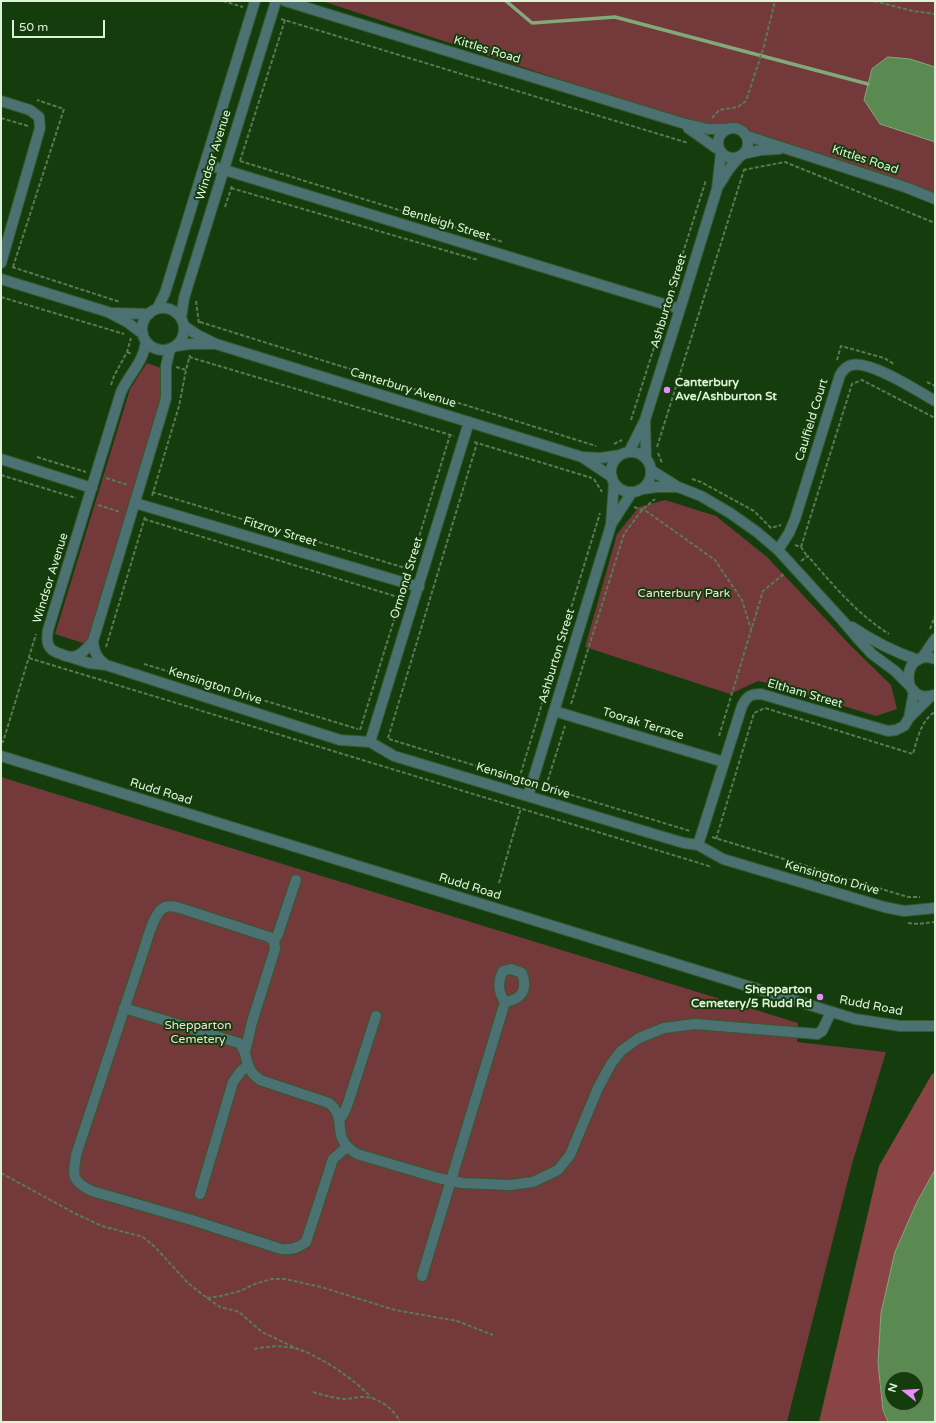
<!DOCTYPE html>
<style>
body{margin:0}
#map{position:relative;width:936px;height:1423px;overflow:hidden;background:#153c0c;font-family:"Varela Round",sans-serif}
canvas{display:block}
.frame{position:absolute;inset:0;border:2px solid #ddf3d8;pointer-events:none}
.north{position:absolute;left:884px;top:1371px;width:40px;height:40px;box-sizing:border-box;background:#153c0c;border:1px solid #65855e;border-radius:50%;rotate:287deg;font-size:11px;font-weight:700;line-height:16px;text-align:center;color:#ddf3d8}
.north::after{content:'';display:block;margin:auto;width:14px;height:18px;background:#e98dfe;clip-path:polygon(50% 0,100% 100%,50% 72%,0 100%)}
.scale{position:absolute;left:12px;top:20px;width:93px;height:18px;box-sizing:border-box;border:2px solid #ddf3d8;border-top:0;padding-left:5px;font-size:12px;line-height:14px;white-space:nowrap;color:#ddf3d8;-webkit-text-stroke:3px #153c0c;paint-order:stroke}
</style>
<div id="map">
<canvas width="936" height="1423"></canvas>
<div class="frame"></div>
<div class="north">N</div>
<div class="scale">50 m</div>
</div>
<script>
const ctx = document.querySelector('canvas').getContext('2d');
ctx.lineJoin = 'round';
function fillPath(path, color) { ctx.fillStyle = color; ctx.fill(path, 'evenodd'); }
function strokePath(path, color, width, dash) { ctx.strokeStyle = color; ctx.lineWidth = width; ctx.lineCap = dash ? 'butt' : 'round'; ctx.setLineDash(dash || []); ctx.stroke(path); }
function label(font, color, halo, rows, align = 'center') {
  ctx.font = font + ' "Varela Round",sans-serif'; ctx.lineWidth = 4; ctx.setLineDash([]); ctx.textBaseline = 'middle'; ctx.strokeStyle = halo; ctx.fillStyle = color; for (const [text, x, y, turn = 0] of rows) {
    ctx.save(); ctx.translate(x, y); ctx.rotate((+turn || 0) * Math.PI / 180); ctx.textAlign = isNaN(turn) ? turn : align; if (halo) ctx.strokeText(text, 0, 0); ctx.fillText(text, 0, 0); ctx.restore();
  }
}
const green = new Path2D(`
 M322 1H935V199L906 184 641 106Z
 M147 363 161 368V399L86 644 55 634 130 389Z
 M665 500 716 516 767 557 851 646 891 685 897 709 876 716 772 684 758 681 730 694 585 647 617 534 639 507Z
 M1 777 798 1023 797 1042 886 1052 852 1164 787 1422H1Z`);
const forest = new Path2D(`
 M935 1073V1170L916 1204 895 1252 878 1363 883 1410 888 1422H819L879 1166 932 1074Z`);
const water = new Path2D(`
 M888 57 910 59 935 67V142L880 124 864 100 872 69Z
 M935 1170V1422H888L883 1410 878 1363 881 1313 895 1252 916 1204ZM892 1379H916V1403H892Z`);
const stream = new Path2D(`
 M506 1 532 23 615 17 868 84`);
const path = new Path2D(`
 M223 1 243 7
 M874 1 913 11 935 14
 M281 19 688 143
 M1 118 28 126
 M712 118 719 110 738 107 746 101 764 46 775 1
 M240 161 503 242
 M240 161 285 20
 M743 170 785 162 935 223
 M231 188 478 260
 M225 207 232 186
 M12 267 120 302
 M13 267 64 109 37 100
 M670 294 706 180
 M1 297 124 334
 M196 301 199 324
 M200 322 596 446
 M127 352 132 354
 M189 357 454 436
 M837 360 841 346 884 358 894 364
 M176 367 186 370 190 355
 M927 382 935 386
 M111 385 114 376 127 352 131 338
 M631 420 664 316
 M474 442 592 478
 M614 444 622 440
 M657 447 744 170
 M658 453 662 463
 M37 457 86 472
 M1 475 76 498
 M106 478 128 485
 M594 479 602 492
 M692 479 701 482 754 511 771 528 781 525
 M152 492 412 570
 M152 496 179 406 186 370
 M98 505 120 512
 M634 507 646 511 715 560 742 600 751 629
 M144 519 401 598
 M795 545 801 547 807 556
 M801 547 852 384 862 380 935 418
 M801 561 808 556C832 584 857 614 889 634
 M409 570 450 435
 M930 629 935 616
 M106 647 145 517
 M29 658 712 867
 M144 664 358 729
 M571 704 624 534 642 510 655 499
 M360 730 402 594
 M719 736 763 591 785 573
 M388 738 477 443
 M389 739 522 780
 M1 741 3 742 36 634
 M519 779 600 513
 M542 786 690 831
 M546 786 565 726
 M712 837 908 897H920
 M716 839 754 713 765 708 913 754C917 740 921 720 935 712
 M499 883 521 808
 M908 923 918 924 935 922
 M1 1173 76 1214 102 1226 143 1237 155 1247 188 1283 203 1295 220 1307 239 1312 262 1332 302 1351
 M207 1298 221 1296 240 1291 255 1284 271 1279H285L321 1287 395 1310 457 1321 493 1335
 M254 1349C269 1346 282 1345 297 1349
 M301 1350C326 1360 352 1378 371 1397
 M313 1392C323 1395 333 1398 344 1399 350 1399 356 1397 363 1397 377 1397 394 1408 400 1422`);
const minor = new Path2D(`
 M285 1 682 123 708 129H725
 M1 101 30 110 39 117 40 128 1 263
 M718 143a15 15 0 1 1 30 0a15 15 0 1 1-30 0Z
 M688 128 719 150
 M747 136 905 187 935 199
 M743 154 761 150 779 149
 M205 164 680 309
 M719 185 729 169 740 156
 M1 279 108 312 127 322 143 334
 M142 329a21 21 0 1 1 42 0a21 21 0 1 1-42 0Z
 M157 309 165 293 255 1
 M114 313 149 314
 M181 318 184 298 276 1
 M184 326 196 334 216 344 582 457 601 458 620 455
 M146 342C143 363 130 373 121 392L48 630C46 643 47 650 61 654 65 656 71 658 76 656 83 654 89 646 93 641L162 412 166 398V366L170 349
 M176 346 190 344H212
 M645 422 646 459
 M611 472a20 20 0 1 1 40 0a20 20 0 1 1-40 0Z
 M629 452 645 420 680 309 717 189 721 153
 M582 457 612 477
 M1 459 92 488
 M651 470 678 487 701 496 730 513 757 532 778 550 842 620 859 640 872 654 895 671 910 686
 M643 489 656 487H676
 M135 503 419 587
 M612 523 632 492
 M778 550 789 533 795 519 840 375C843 370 846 366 852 365 870 360 918 391 935 401
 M852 627C873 641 894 652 918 660
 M93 641C94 652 97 659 106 665
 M67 656 89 663 106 665 340 740 370 742 394 756 667 838 684 843 698 845 723 859 884 907 904 911 935 908
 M922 658 935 639
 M934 695C898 706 902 646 935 659
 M554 711 724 762
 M909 718 914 691
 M370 742 469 422
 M1 756 855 1019 900 1026H935
 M528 796 611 525 614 483
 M698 845 742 706C747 696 751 694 761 694L888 731 896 730 904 726 909 718 930 697
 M274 941 278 934 296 880
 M511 969 522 973C528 990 522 999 505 1002 498 992 497 983 503 971Z
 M124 1008 239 1043C247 1051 245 1061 251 1071 253 1075 257 1077 260 1080L329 1103C350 1121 328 1136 357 1154L438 1178 462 1183 510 1185 533 1182 558 1170 570 1155 598 1088 611 1064 621 1051 639 1038 664 1028 695 1024 817 1034 822 1031 831 1012
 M245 1052 252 1022 275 949 274 941 269 937 183 909C177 907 171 905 165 907 155 911 149 934 146 943L76 1155C73 1176 71 1181 92 1191L195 1221 281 1249C292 1250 298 1248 306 1242L333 1159 347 1147
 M339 1120 344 1113 348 1103 376 1016
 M200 1194 233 1082 241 1071 248 1065
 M422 1276 505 1002`);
const markers = [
 [667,390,4,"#e98dfe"],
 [820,997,4,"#e98dfe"]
];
const streetNames = [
 ["Kittles Road",487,50,17],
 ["Windsor Avenue",214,155,-73],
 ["Kittles Road",865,160,18],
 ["Bentleigh Street",446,224,17],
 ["Ashburton Street",669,301,-73],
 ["Canterbury Avenue",403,388,17],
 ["Caulfield Court",812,420,-73],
 ["Fitzroy Street",280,532,17],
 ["Windsor Avenue",51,578,-73],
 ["Ormond Street",407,578,-73],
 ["Ashburton Street",557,656,-73],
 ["Kensington Drive",215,686,18],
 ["Eltham Street",805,694,16],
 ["Toorak Terrace",643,724,17],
 ["Kensington Drive",523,781,17],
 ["Rudd Road",161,792,17],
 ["Kensington Drive",832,878,16],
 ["Rudd Road",470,887,17],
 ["Rudd Road",871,1006,11]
];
const poiNames = [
 ["Canterbury",675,383],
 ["Ave/Ashburton St",675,397],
 ["Shepparton",812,990,"right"],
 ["Cemetery/5 Rudd Rd",812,1004,"right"]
];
const parkNames = [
 ["Canterbury Park",684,594],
 ["Shepparton",198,1026],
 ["Cemetery",198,1040]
];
fillPath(green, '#74393a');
fillPath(forest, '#8a4445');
fillPath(water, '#5b8952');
strokePath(water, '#82a97a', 1);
strokePath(stream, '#82a97a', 3.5);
strokePath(minor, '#35592d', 12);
strokePath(path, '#597b52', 2, [4, 2]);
strokePath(minor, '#4b7173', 10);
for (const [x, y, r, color] of markers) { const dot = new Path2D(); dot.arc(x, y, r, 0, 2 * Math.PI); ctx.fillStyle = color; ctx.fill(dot); strokePath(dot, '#153c0c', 1.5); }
label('12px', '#ddf3d8', '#153c0c', streetNames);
label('bold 12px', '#ddf3d8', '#153c0c', poiNames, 'left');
label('12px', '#f4dedd', '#153c0c', parkNames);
</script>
